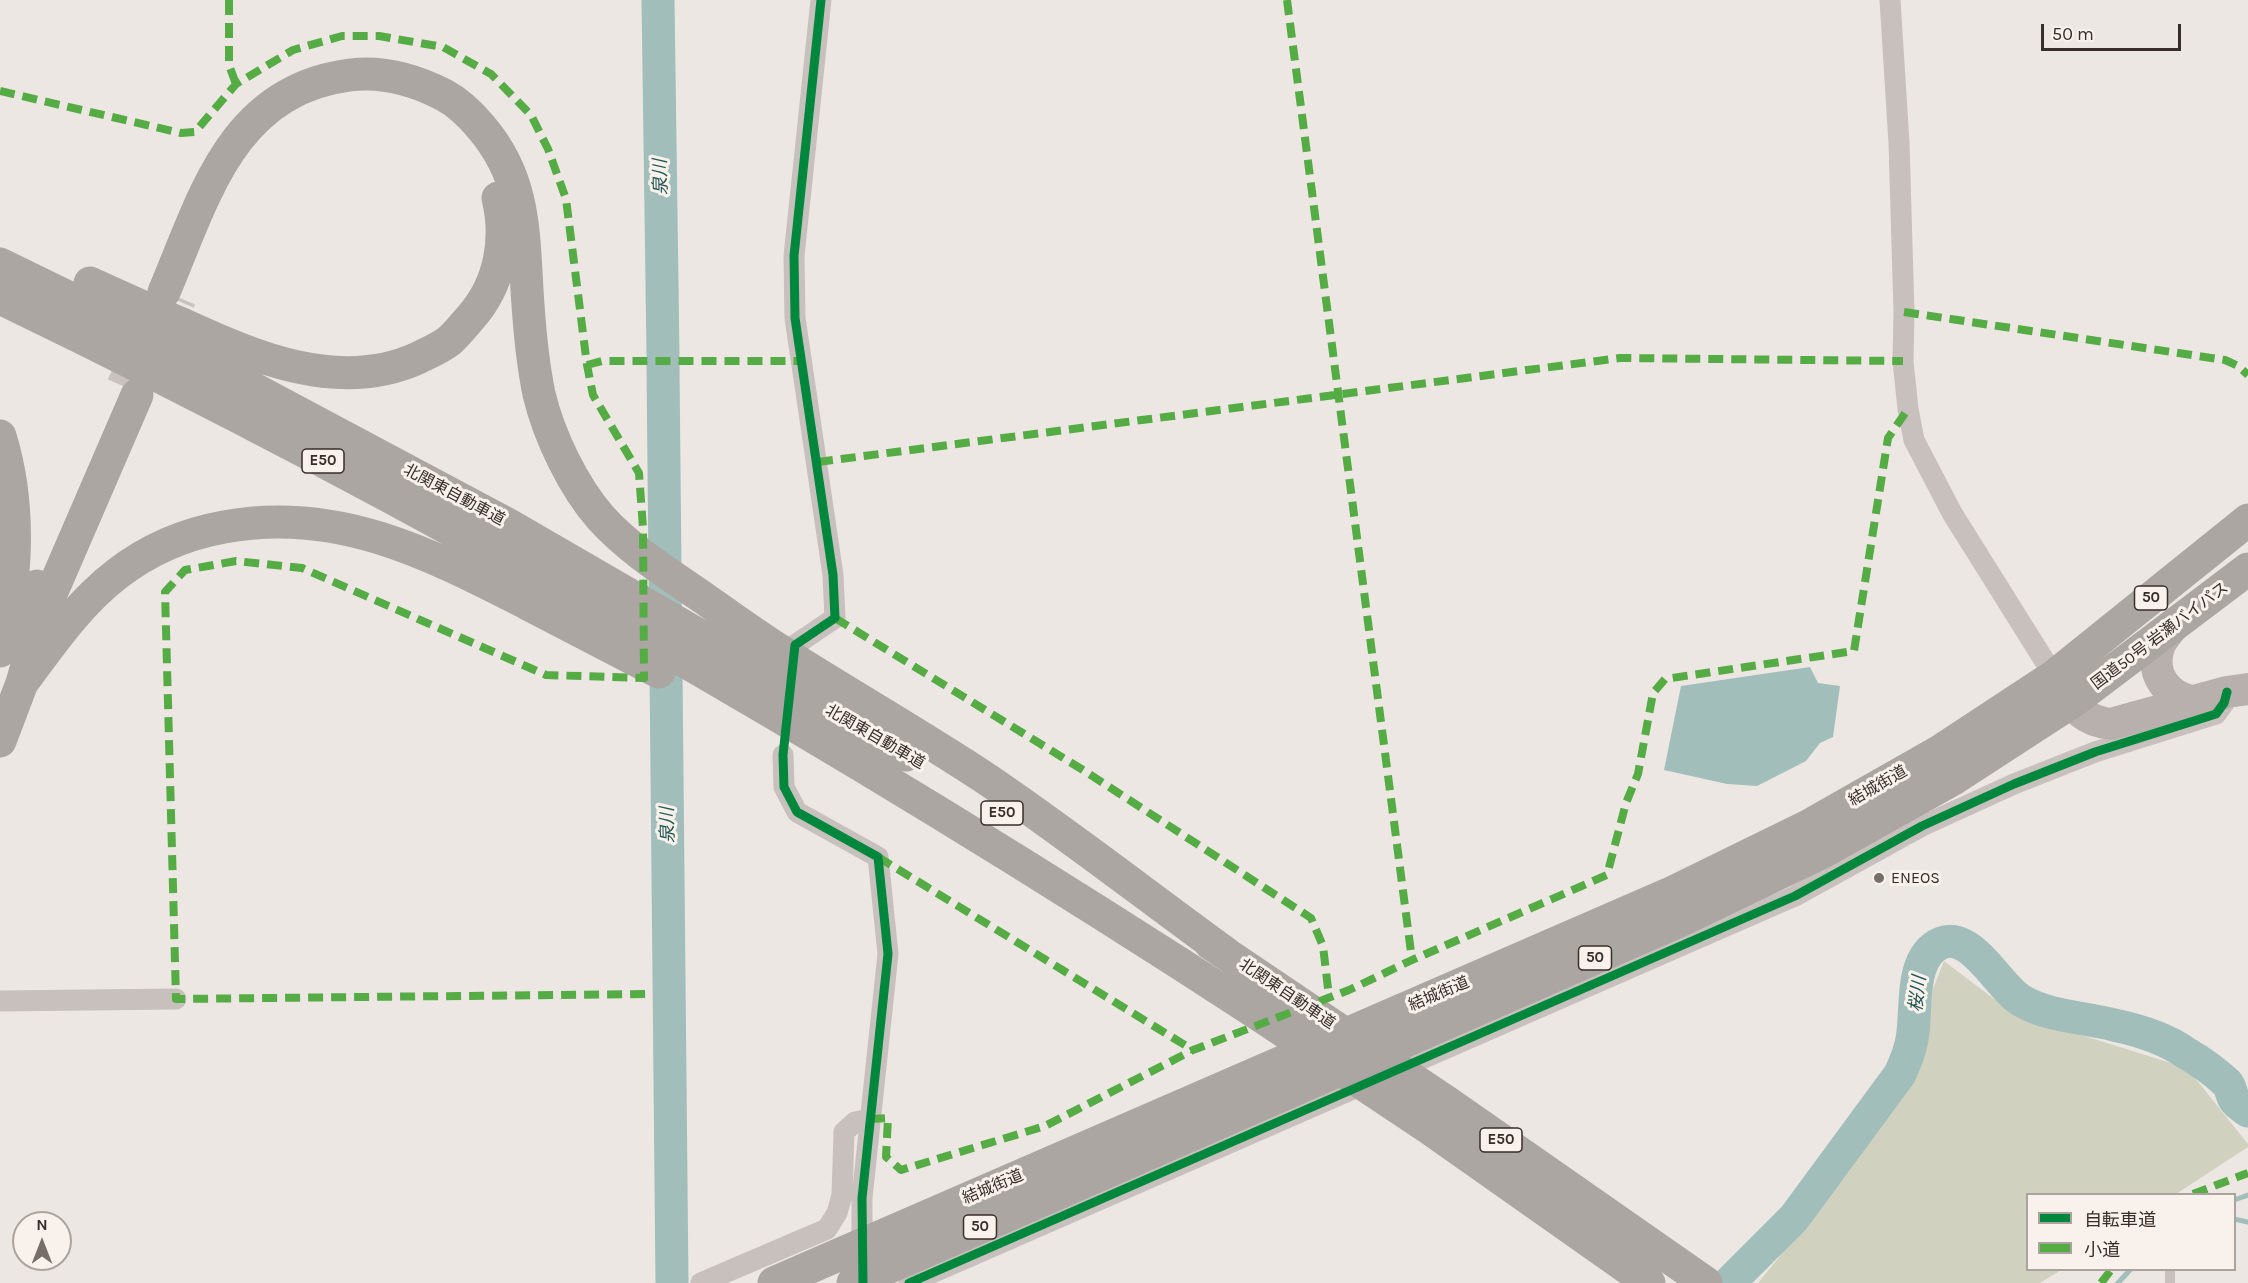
<!DOCTYPE html>
<meta charset="utf-8">
<style>
body{margin:0}
#map{position:relative;width:2248px;height:1283px;overflow:hidden;background:#ede7e3;font-family:Karla,"Noto Sans JP",sans-serif}
canvas{display:block}
.legend{position:absolute;left:2026px;top:1193px;width:210px;height:78px;box-sizing:border-box;background:#f9f1eb;border:2px solid #aba39e;margin:0;padding:8px 10px;list-style:none;font-size:18px;color:#372d2a}
.legend li{display:flex;align-items:center;gap:12px;height:30px}
.legend b{width:30px;border:2px solid #aba39e}
.north{position:absolute;left:12px;top:1211px;width:60px;height:60px;box-sizing:border-box;background:#f9f1eb;border:2px solid #aba39e;border-radius:50%;rotate:0deg;font-size:16px;font-weight:700;line-height:24px;text-align:center;color:#372d2a}
.north::after{content:'';display:block;margin:auto;width:21px;height:27px;background:#776e6b;clip-path:polygon(50% 0,100% 100%,50% 72%,0 100%)}
.scale{position:absolute;left:2041px;top:24px;width:140px;height:27px;box-sizing:border-box;border:3px solid #372d2a;border-top:0;padding-left:8px;font-size:18px;line-height:21px;white-space:nowrap;color:#372d2a;-webkit-text-stroke:4px #f9f1eb;paint-order:stroke}
</style>
<div id="map">
<canvas width="2248" height="1283"></canvas>
<ul class="legend">
<li><b style="height:8px;background:#00873e"></b>自転車道</li>
<li><b style="height:8px;background:#55ab44"></b>小道</li>
</ul>
<div class="north">N</div>
<div class="scale">50 m</div>
</div>
<script>
const ctx = document.querySelector('canvas').getContext('2d');
ctx.lineJoin = 'round';
function fillPath(path, color) { ctx.fillStyle = color; ctx.fill(path, 'evenodd'); }
function strokePath(path, color, width, dash) { ctx.strokeStyle = color; ctx.lineWidth = width; ctx.lineCap = dash ? 'butt' : 'round'; ctx.setLineDash(dash || []); ctx.stroke(path); }
function label(font, color, halo, rows, align = 'center') {
  ctx.font = font + ' Karla,"Noto Sans JP",sans-serif'; ctx.lineWidth = 6; ctx.setLineDash([]); ctx.textBaseline = 'middle'; ctx.strokeStyle = halo; ctx.fillStyle = color; for (const [text, x, y, turn = 0] of rows) {
    ctx.save(); ctx.translate(x, y); ctx.rotate((+turn || 0) * Math.PI / 180); ctx.textAlign = isNaN(turn) ? turn : align; if (halo) ctx.strokeText(text, 0, 0); ctx.fillText(text, 0, 0); ctx.restore();
  }
}
const green = new Path2D(`
 M1944 961 2014 1014 2187 1068 2248 1144V1147L2176 1194H2028V1270H2061L2040 1283H1758L1850 1170 1925 1049 1933 989Z`);
const water = new Path2D(`
 M1810 667 1818 683 1840 686 1833 737 1820 743 1806 761 1757 786 1727 784 1664 770 1681 686Z`);
const stream = new Path2D(`
 M2234 1200 2248 1195
 M2234 1219 2248 1222
 M2118 1283 2130 1270`);
const river = new Path2D(`
 M658 0 663 354
 M663 366 672 1283
 M1729 1283 1794 1218 1900 1074C1905 1063 1910 1052 1912 1039 1917 1013 1910 967 1933 948 1967 920 1997 987 2022 1001 2050 1017 2083 1017 2114 1025 2138 1030 2166 1039 2186 1053 2200 1061 2215 1072 2227 1083 2231 1087 2231 1094 2234 1099 2237 1104 2244 1108 2248 1111`);
const highwayTunnel = new Path2D(`
 M159 346 180 298
 M123 386 144 338`);
const lane = new Path2D(`
 M2170 1283V1270`);
const street = new Path2D(`
 M1890 0 1899 143 1904 312 1903 361 1908 409 1914 440 1952 513 2054 676
 M795 645 835 618 833 575 795 318 794 256 821 0
 M783 755 784 787 797 812 878 857 888 954 862 1198V1255
 M0 1001 176 999
 M701 1283 827 1229 837 1213 842 1195 844 1132 855 1122 870 1119
 M909 1283 1795 896 1922 826 2014 784 2095 752 2216 714 2224 703 2227 692`);
const secondary = new Path2D(`
 M2172 627C2168 633 2161 640 2159 647 2150 674 2167 696 2192 701
 M2058 682C2074 706 2080 720 2111 724L2227 692 2248 689`);
const highway = new Path2D(`
 M0 264 226 374 509 525 906 755
 M90 283C121 297 151 311 182 324 254 357 339 394 418 358 428 353 440 348 449 341 457 334 464 325 471 317 500 284 508 240 498 198
 M164 292C204 198 231 90 350 75 382 71 415 80 444 95 459 103 470 114 481 127 528 182 523 238 528 305 530 334 533 365 539 394 549 436 573 486 601 518 631 551 669 574 705 599 729 616 754 634 779 650 848 694 920 735 988 780 1069 835 1147 896 1227 954
 M0 298C436 508 856 752 1261 1016
 M0 436C12 475 16 514 14 556 13 582 8 608 5 635
 M0 651 5 639 37 586
 M22 683C51 644 78 604 117 574 148 550 185 534 224 527 337 506 428 553 526 603 570 626 615 649 659 672
 M0 741 22 683 41 617 137 395
 M1210 943 1293 999
 M774 1283 1669 894 1808 826 1940 751 2054 676 2248 520
 M853 1283 1682 920 1821 853 1955 778 2072 702 2248 569`);
const highwayBridge = new Path2D(`
 M1293 999 1448 1103 1706 1283
 M1261 1016 1429 1128 1649 1283`);
const quiet = new Path2D(`
 M229 0V65L236 84
 M1287 0 1412 960
 M0 91 181 133 195 132 236 84 293 50 342 36H379L443 47 491 74 531 115 548 149 566 199 587 365 593 395 639 473 643 528 644 678 546 675 302 568 236 561 185 570 165 592 176 999 646 994
 M1904 312 2225 360 2238 366 2248 375
 M587 365 602 361H800
 M818 462 1620 358 1903 361
 M835 618 1083 770 1311 918 1323 946 1329 997
 M878 857 1193 1050
 M870 1119 888 1118 886 1157 901 1170 1045 1126 1193 1050 1349 990 1412 960 1607 875 1626 803 1638 774 1653 693 1665 679 1854 651 1888 438 1908 409
 M2193 1194 2248 1173
 M2101 1283 2111 1270`);
const cycleway = new Path2D(`
 M821 0 794 256 795 318 833 575 835 618 795 645 783 755 784 787 797 812 878 857 888 954 862 1198 863 1283
 M909 1283 1795 896 1922 826 2014 784 2095 752 2216 714 2224 703 2227 692`);
const markers = [
 [1879,878,6,"#776e6b"]
];
const shields = [
 [323,461,42],
 [2151,598,33],
 [1002,813,42],
 [1595,958,33],
 [1501,1140,42],
 [980,1227,33]
];
const shieldNames = [
 ["E50",323,461],
 ["50",2151,598],
 ["E50",1002,813],
 ["50",1595,958],
 ["E50",1501,1140],
 ["50",980,1227]
];
const streetNames = [
 ["北関東自動車道",454,495,28],
 ["国道50号 岩瀬バイパス",2160,636,-37],
 ["北関東自動車道",875,737,30],
 ["結城街道",1878,786,-30],
 ["北関東自動車道",1287,994,34],
 ["結城街道",1439,994,-23],
 ["結城街道",993,1187,-23]
];
const poiNames = [
 ["ENEOS",1891,878]
];
const waterNames = [
 ["泉川",661,177,-91],
 ["泉川",668,825,-91],
 ["桜川",1918,994,-83]
];
fillPath(green, '#d0d1be');
fillPath(water, '#a1beba');
strokePath(stream, '#a1beba', 5);
strokePath(river, '#a1beba', 33);
strokePath(highwayTunnel, '#c9c2be', 33, [33, 16]);
strokePath(lane, '#c7c0bc', 10);
strokePath(street, '#c7c0bc', 21);
strokePath(secondary, '#b7b0ad', 32);
strokePath(highway, '#aca6a2', 33);
strokePath(highwayBridge, '#aca6a2', 33);
strokePath(quiet, '#55ab44', 8, [15, 8]);
strokePath(cycleway, '#00873e', 9);
for (const [x, y, r, color] of markers) { const dot = new Path2D(); dot.arc(x, y, r, 0, 2 * Math.PI); ctx.fillStyle = color; ctx.fill(dot); strokePath(dot, '#f9f1eb', 2); }
for (const [x, y, w] of shields) { const box = new Path2D(); box.roundRect(x - w / 2, y - 12, w, 24, 4.5); ctx.fillStyle = '#f9f1eb'; ctx.fill(box); strokePath(box, '#372d2a', 1.5); }
label('bold 15px', '#372d2a', null, shieldNames);
label('16px', '#372d2a', '#f9f1eb', streetNames);
label('16px', '#372d2a', '#f9f1eb', poiNames, 'left');
label('italic 18px', '#225653', '#f9f1eb', waterNames);
</script>
